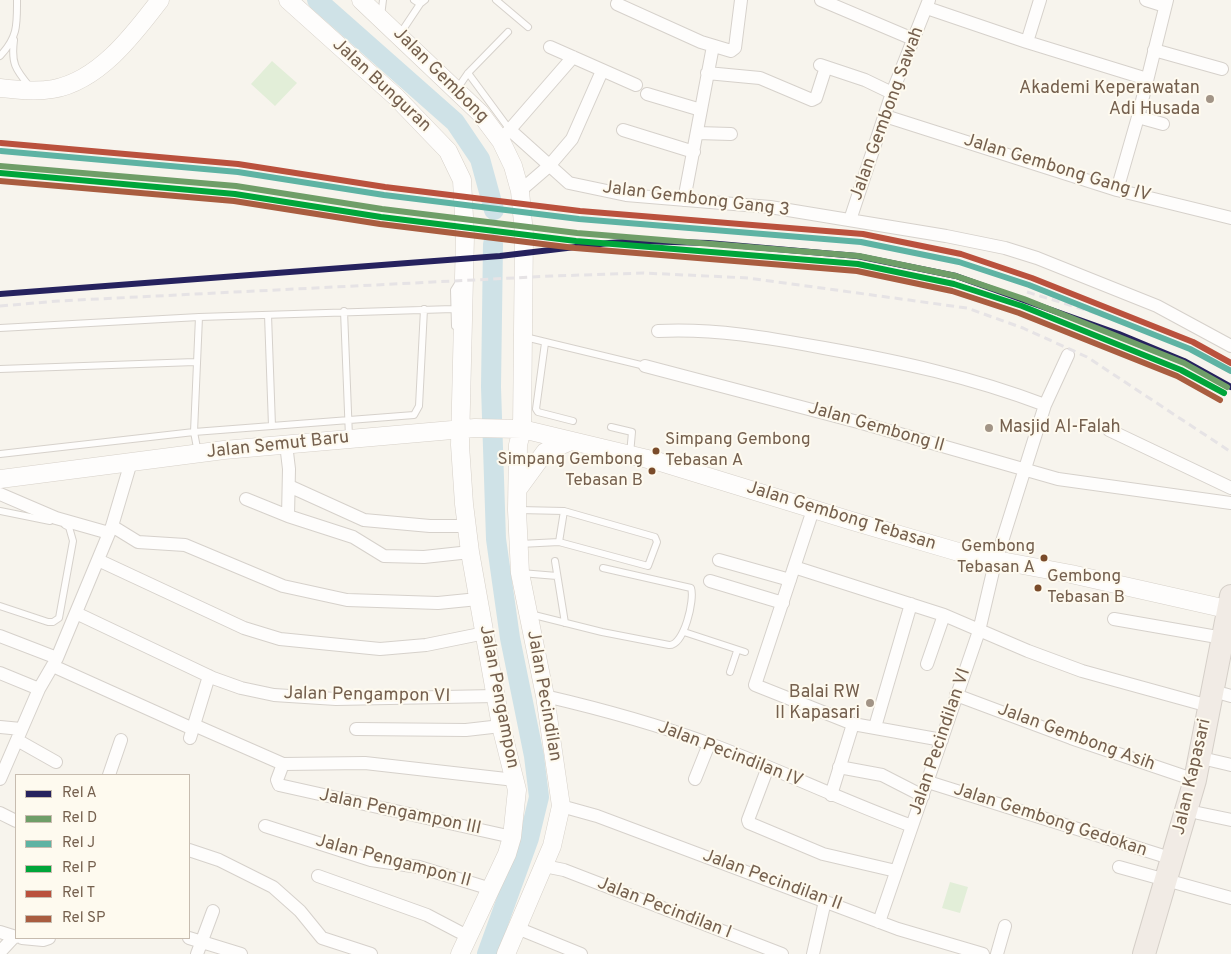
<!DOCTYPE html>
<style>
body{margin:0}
#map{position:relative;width:1231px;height:954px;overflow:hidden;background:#f7f4ed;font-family:Overpass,sans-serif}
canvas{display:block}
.legend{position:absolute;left:15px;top:774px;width:175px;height:165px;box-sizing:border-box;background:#fefaef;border:1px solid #c7bcaf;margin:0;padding:6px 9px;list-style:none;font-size:15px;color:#75604e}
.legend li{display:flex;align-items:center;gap:10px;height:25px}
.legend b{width:25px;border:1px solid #c7bcaf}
</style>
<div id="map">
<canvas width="1231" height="954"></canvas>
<ul class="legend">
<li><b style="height:6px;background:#26225e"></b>Rel A</li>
<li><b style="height:6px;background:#6f9e68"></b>Rel D</li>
<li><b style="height:6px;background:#5eb3a3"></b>Rel J</li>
<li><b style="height:6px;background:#00a53a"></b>Rel P</li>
<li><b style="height:6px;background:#ba513d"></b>Rel T</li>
<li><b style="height:6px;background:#a95d40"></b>Rel SP</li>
</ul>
</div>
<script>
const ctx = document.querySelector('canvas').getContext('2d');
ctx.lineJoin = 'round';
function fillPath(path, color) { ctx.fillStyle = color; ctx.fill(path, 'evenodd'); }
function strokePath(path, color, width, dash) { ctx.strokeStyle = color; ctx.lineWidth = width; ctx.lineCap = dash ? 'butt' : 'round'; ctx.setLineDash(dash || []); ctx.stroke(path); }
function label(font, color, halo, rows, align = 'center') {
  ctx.font = font + ' Overpass,sans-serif'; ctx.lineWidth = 4; ctx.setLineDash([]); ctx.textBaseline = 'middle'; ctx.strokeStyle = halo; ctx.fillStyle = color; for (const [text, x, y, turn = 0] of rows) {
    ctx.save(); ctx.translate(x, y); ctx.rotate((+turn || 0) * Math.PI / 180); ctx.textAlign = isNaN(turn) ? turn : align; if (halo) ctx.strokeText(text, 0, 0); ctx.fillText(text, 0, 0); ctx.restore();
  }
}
const green = new Path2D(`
 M272 61 297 83 275 106 251 84Z
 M950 882 968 887 960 913 942 908Z`);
const river = new Path2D(`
 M317 0 455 122 480 159 494 210
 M487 954 529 838 539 797 534 756 510 638 496 539 491 387 493 244`);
const lane = new Path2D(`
 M414 0 420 4 425 0
 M496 0 528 27
 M381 16 383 0
 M400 34 420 4
 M14 40C11 63 15 69 30 87
 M0 56C18 37 17 25 17 0
 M468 73 510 130
 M457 89 468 73 508 32
 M344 311 349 437
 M268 315 272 426
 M455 326 454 290 459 282
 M0 328 199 317 453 309
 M525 337 645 366
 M545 343 536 409 538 412 573 421
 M0 369 195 362
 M611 427 632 432 630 454
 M198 453 194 432 199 317
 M0 454 194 432 414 415 419 406 424 309
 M519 510 564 511 655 537 657 542 648 566 559 542 520 544
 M0 511 50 521
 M559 542 564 511
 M555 561 565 623
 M521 573 557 576
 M0 606 48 622H53L59 618 73 541 69 527 65 525
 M530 614 602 632 669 645C684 646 695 599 691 588L603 568
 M684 632 745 652
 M730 672 737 651`);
const street = new Path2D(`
 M821 0 913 39
 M1146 0 1165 6
 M617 4 701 42 731 51 735 48 741 0
 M927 8 1027 42 1147 79
 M1027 42 1040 0
 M550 47 636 85
 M1154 50 1222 69
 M820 65 865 80 892 93
 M707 73 760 78 812 100 816 98 826 67
 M647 94 701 110
 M885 116 1117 190 1231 218
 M1138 117 1163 124
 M510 130 569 183 626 195 770 207 946 236 1005 248 1037 258 1157 306 1231 346
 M623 130 694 152
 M697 133 731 134
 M506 134 573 57
 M1117 190 1138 117 1167 0
 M520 191 549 166 572 139 602 71
 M684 200 713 46
 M850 220 892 93 929 0
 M658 331C714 328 770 338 824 348 902 362 971 377 1045 405
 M645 366 858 422 1058 479 1231 503
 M1109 430 1231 488
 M286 444 289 469 288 516
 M289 486 364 520 430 526H467
 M0 494 56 518 109 533
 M246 499 288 516 353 537 384 556 424 557 470 552
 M813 510 755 685 853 724 942 740
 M112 526 138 542 185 545 283 586 347 600 438 603 478 599
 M98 560 244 628 280 639 380 649 426 645 485 633
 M719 560 790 580
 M794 567 944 615 1028 651 1082 671 1209 706
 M710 581 783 603
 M76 613 213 678 241 688 274 695 336 699 496 696
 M1114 619 1223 638
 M0 636 57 658
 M927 664 944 615
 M53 666 193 729
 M0 673 39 689
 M1224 694 1231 696
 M956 695 1071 738 1195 780
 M545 696C601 709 656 724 710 744 778 769 843 801 912 826
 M194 725 283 764 277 780 279 785 512 837
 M0 727 21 729
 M875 727 911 604
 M356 729 466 730 501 726
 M190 738 209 676
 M17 740 56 762
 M1210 760 1231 765
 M283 764 365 763 515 780
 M768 767 748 820 749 823 823 854 896 871
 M839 767 882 775 923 796
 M109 775 121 740
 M0 779 39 689 57 658 112 526 131 462
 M695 779 709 744
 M928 782 1173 859
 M831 795 853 724
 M561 806 597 816 898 929 983 954
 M0 813 16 821
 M1198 813 1231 820
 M265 826 371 860 419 867 491 889
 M189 850 219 860 273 887 300 911 322 938 371 954
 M544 866 564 870 782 954
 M1119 867 1231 898
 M318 876 427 915 469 937
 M879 922 979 631 994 567 1045 405 1068 355
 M517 928 581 954
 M0 932 16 937
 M22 938 43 940 49 938
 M189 938 241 954
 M0 952 14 937
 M197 954 213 911
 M813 954 825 901
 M997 954 1005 926`);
const secondary = new Path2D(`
 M288 0 396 97 448 151 462 180 465 236 460 445 464 504 470 552 501 726 517 790 512 837 507 854 460 954
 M361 0 480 113 501 141 513 166 520 191 524 234 522 429 518 445 517 510 520 573 545 696 561 806 552 846 506 954
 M0 88C18 90 36 92 53 89 99 81 134 34 160 0
 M0 479 224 450 475 428 522 429 660 462 852 521 986 560H996L1071 574 1231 610
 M518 489 545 452 571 441`);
const highway = new Path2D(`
 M1144 954 1195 780 1231 596`);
const rail = new Path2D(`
 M1027 292C1096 313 1168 334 1231 372
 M0 306 58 301 552 276 644 273 748 278 967 308 1023 328 1087 357 1231 452`);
const rail1 = new Path2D(`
 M0 294 500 256 609 243 637 241 708 243 857 256 956 276 1119 334 1184 361 1231 387`);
const rail2 = new Path2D(`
 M0 166 236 186 382 209 577 233 859 256 956 276 1024 299 1184 363 1227 387`);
const rail3 = new Path2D(`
 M1 151 238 172 384 195 579 219 861 242 959 262 1029 285 1190 349 1231 371`);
const rail4 = new Path2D(`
 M0 173 235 194 381 217 576 241 858 264 954 284 1022 306 1181 370 1224 393`);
const rail5 = new Path2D(`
 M1 143 238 164 385 187 580 211 863 234 961 254 1032 278 1193 342 1231 363`);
const rail6 = new Path2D(`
 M0 181 234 201 380 224 575 248 857 271 952 291 1019 313 1177 376 1220 400`);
const markers = [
 [1210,99,5,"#a29486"],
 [989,428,5,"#a29486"],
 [656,451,4.5,"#7a4b2a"],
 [652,471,4.5,"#7a4b2a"],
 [1044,558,4.5,"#7a4b2a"],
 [1038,588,4.5,"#7a4b2a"],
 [870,703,5,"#a29486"]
];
const busNames = [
 ["Simpang Gembong",665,441],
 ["Tebasan A",665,462],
 ["Simpang Gembong",643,461,"right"],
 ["Tebasan B",643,482,"right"],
 ["Gembong",1035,548,"right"],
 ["Tebasan A",1035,569,"right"],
 ["Gembong",1047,578],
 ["Tebasan B",1047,599]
];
const streetNames = [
 ["Jalan Gembong",440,76,45],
 ["Jalan Bunguran",381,86,43],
 ["Jalan Gembong Sawah",888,114,-70],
 ["Jalan Gembong Gang IV",1057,169,17],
 ["Jalan Gembong Gang 3",696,200,7],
 ["Jalan Gembong II",876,428,16],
 ["Jalan Semut Baru",278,446,-6],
 ["Jalan Gembong Tebasan",841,517,17],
 ["Jalan Pengampon VI",367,696,1],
 ["Jalan Pecindilan",543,696,80],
 ["Jalan Pengampon",498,697,79],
 ["Jalan Gembong Asih",1076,738,20],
 ["Jalan Pecindilan VI",941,742,-71],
 ["Jalan Pecindilan IV",730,755,21],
 ["Jalan Kapasari",1193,777,-77],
 ["Jalan Pengampon III",400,813,12],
 ["Jalan Gembong Gedokan",1050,821,18],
 ["Jalan Pengampon II",393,862,15],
 ["Jalan Pecindilan II",772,881,20],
 ["Jalan Pecindilan I",664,909,21]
];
const poiNames = [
 ["Akademi Keperawatan",1200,89],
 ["Adi Husada",1200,110],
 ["Masjid Al-Falah",999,428,"left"],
 ["Balai RW",860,693],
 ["II Kapasari",860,714]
];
fillPath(green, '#e2eed8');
strokePath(river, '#cfe2e7', 20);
strokePath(lane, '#d6d1cb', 8);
strokePath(street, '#d6d1cb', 14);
strokePath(secondary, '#d6d0c8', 19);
strokePath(highway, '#d5cfc8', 24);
strokePath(lane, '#fefdfc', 6);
strokePath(street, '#fefdfc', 12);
strokePath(secondary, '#fefdfc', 18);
strokePath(highway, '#f1ebe5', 22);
strokePath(rail, '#e6e3e5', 3, [8, 5]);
strokePath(rail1, '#26225e', 6);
strokePath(rail2, '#6f9e68', 6);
strokePath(rail3, '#5eb3a3', 6);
strokePath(rail4, '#00a53a', 6);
strokePath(rail5, '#ba513d', 6);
strokePath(rail6, '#a95d40', 6);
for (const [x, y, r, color] of markers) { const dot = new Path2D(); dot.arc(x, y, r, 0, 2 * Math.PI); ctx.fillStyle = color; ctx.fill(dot); strokePath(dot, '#fefaef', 2); }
label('17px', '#75604e', '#fefaef', busNames, 'left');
label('18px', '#75604e', '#fefaef', streetNames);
label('18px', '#75604e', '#fefaef', poiNames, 'right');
</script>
